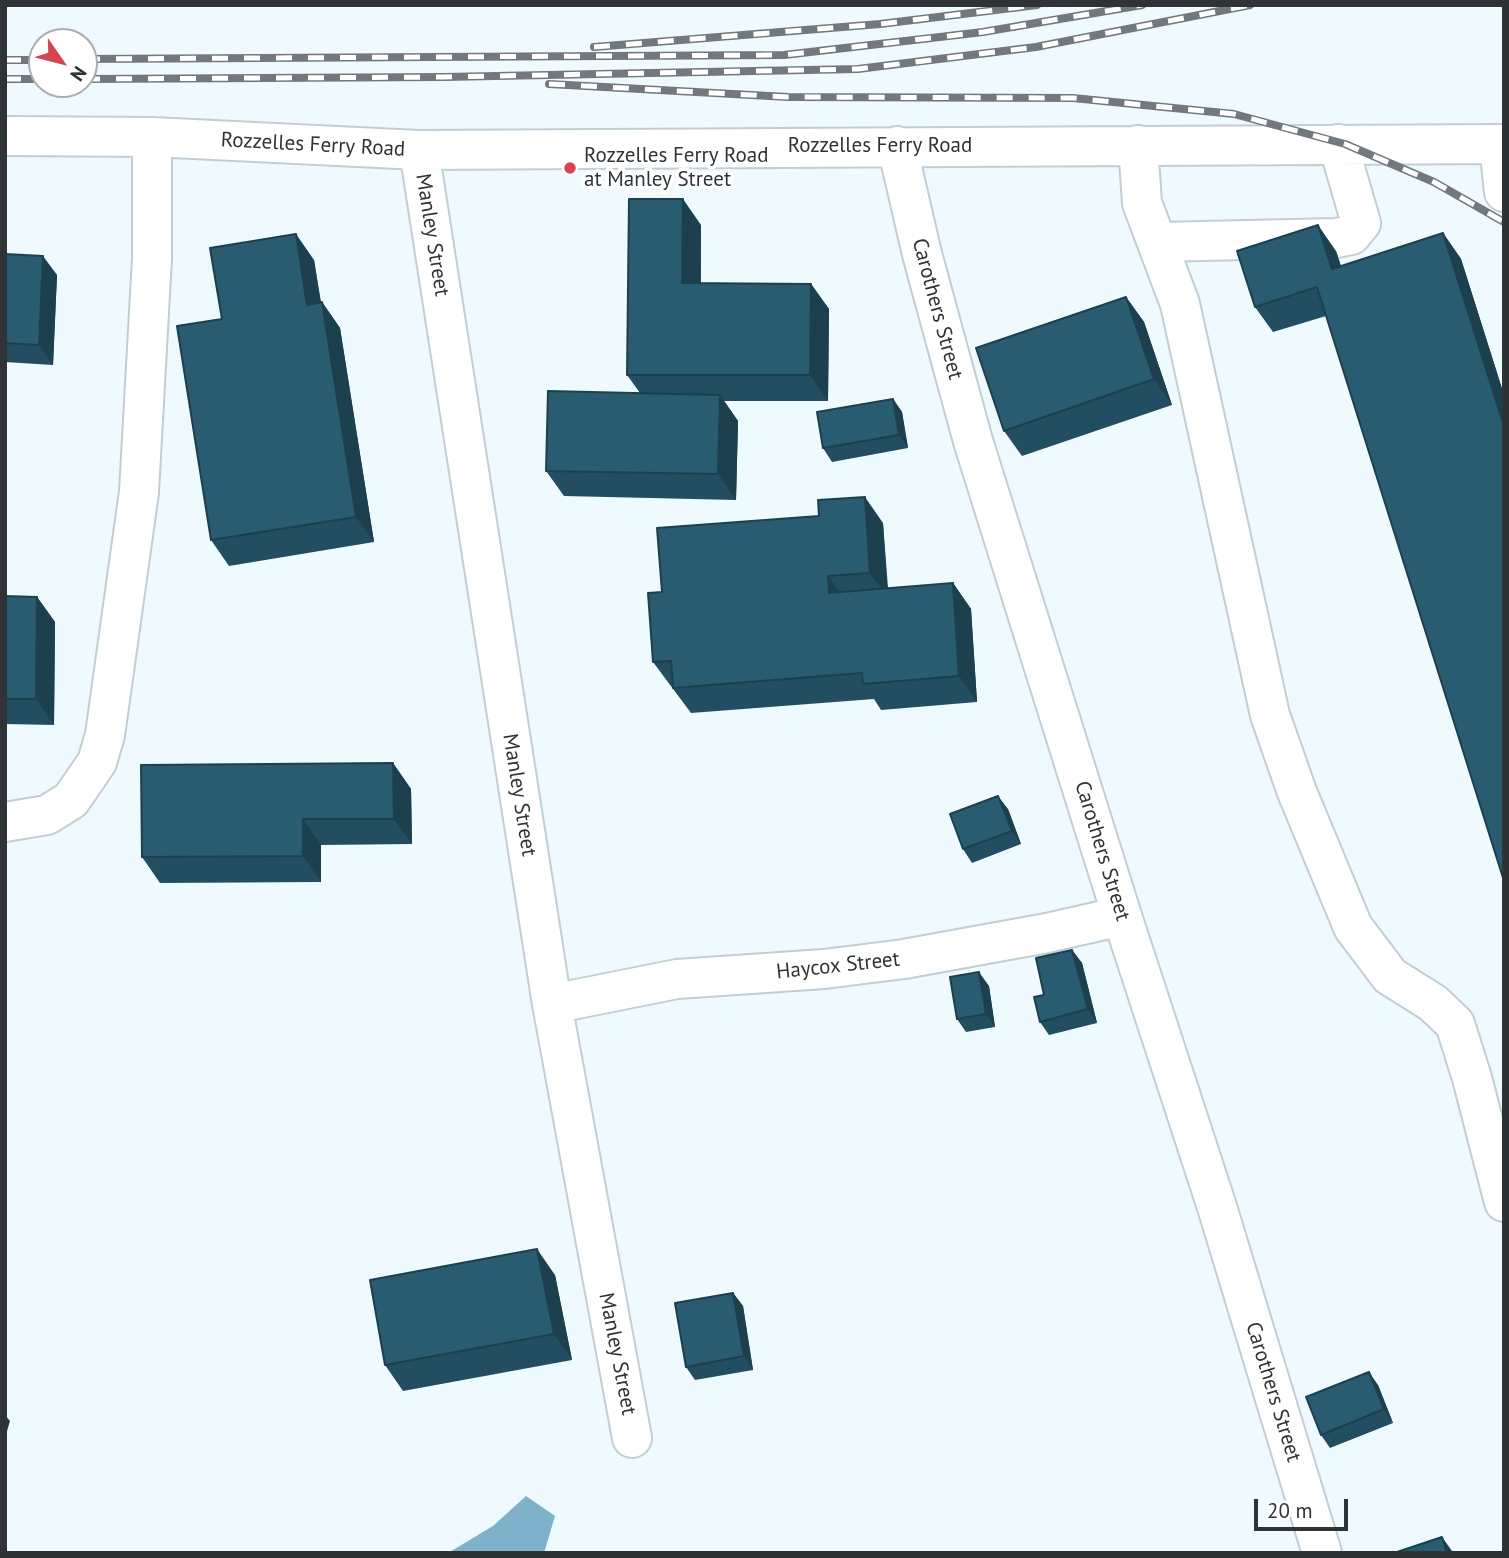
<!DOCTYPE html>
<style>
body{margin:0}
#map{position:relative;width:1509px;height:1558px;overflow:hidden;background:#effaff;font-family:"PT Sans",sans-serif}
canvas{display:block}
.frame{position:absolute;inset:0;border:7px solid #2e3336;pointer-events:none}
.north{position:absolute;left:28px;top:28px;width:70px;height:70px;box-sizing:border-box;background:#fff;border:2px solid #abadaf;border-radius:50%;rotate:125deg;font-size:19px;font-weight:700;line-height:28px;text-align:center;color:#2e3336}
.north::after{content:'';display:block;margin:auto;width:24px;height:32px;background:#d44451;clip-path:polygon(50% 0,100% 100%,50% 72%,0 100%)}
.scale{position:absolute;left:1254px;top:1499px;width:94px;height:32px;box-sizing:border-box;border:4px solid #2e3336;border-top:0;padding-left:9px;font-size:21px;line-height:24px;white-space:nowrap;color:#2e3336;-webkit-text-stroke:5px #fff;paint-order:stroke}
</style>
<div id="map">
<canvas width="1509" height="1558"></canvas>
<div class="frame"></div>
<div class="north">N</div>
<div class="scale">20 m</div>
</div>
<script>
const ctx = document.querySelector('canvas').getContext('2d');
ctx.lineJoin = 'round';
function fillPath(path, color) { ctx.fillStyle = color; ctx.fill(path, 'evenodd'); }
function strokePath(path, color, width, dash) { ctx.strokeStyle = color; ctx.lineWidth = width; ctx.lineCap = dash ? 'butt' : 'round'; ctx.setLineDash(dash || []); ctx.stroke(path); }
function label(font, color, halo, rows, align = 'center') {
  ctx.font = font + ' "PT Sans",sans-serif'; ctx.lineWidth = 7; ctx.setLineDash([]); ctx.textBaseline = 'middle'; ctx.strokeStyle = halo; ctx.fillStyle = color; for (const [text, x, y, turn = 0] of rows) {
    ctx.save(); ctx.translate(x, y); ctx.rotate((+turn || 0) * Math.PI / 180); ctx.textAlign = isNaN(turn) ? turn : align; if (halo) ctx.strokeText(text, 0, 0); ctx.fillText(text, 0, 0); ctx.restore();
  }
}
const water = new Path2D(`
 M526 1496 555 1516 544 1553H448L493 1526Z`);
const minor = new Path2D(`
 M5 136 152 137 419 150 1504 144
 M1499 144 1504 192
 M1138 145 1142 203 1180 304 1270 715 1297 792 1353 927 1390 976 1433 1003 1455 1024 1472 1078 1504 1202
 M897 146 922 254 973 441 1122 916 1217 1207 1322 1553
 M419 150 552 1004 632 1438
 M1157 242 1336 238 1351 235 1361 223 1338 144
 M5 822 47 815 71 800 97 762 105 735 139 492 152 258V137
 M552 1004 677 979 824 969 904 959 1047 933 1122 916`);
const rail = new Path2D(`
 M594 47 880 24 1037 5
 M84 59 784 55 983 32 1142 5
 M5 60H42
 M5 79H42
 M84 79 444 77 858 69 1036 47 1250 5
 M549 84 788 97 1073 98 1234 114 1345 144 1434 182 1504 222`);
const wall = new Path2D(`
 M701 225V283L811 284 829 309 828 401H724L738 421 736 500 564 496 546 471 640 393 627 375Z
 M1443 233 1461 259 1504 395V881L1326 316 1273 332 1255 307 1336 251 1341 266Z
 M5 254 57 275 53 365 5 362Z
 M314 260 321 302H322L340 328 374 542 229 566 211 540 222 319Z
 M1126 297 1144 322 1172 405 1022 456 1004 431Z
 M893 399 902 412 908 448 832 462 823 448Z
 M883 523 888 588 953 583 971 609 977 702 881 710 874 699 691 713 653 662 662 592Z
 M5 596 37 597 55 622 54 725 5 724Z
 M393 763 411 789 412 844 321 845V882L160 883 142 857Z
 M1008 809 1021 844 972 863 963 849Z
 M1072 950 1082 963 1097 1023 1049 1035 1040 1022 1044 995Z
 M989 986 995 1027 966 1032 957 1019Z
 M555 1275 572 1360 403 1391 385 1365Z
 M733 1293 743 1306 753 1370 695 1380 686 1367Z
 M1378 1385 1393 1423 1330 1448 1321 1435Z`);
const shadedWall = new Path2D(`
 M683 199 701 225 700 309 682 283Z
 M1318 225 1336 251 1350 295 1332 269Z
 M1443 233 1461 259 1504 395V426Z
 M296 234 314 260 325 330 307 305Z
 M43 256 57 275 53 365 39 345Z
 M811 284 829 309 828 401 810 375Z
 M1126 297 1144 322 1172 405 1154 379Z
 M322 302 340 328 374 542 356 517Z
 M720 395 738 421 736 500 718 474Z
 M893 399 902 412 908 448 899 435Z
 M865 497 883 523 888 598 870 573Z
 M828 576 846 602 829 593Z
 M953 583 971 609 977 702 959 676Z
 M37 597 55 622 54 725 36 699Z
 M393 763 411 789 412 844 394 819Z
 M998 796 1008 809 1021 844 1012 831Z
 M303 819 321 845V882L303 856Z
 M1072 950 1082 963 1097 1023 1088 1009Z
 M979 972 989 986 995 1027 986 1014Z
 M537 1249 555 1275 572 1360 554 1334Z
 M733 1293 743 1306 753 1370 744 1356Z
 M1369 1372 1378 1385 1393 1423 1384 1409Z
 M5 1415 10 1421 5 1438Z
 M1442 1537 1452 1551V1553H1447Z`);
const building = new Path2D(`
 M629 199H683L682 283 811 284 810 375H627Z
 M1318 225 1332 269 1443 233 1504 426V881L1317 287 1255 307 1237 251Z
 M296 234 307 305 322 302 356 517 211 540 177 326 222 319 210 248Z
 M5 254 43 256 39 345 5 343Z
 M1126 297 1154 379 1004 431 976 348Z
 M548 391 720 395 718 474 546 471Z
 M893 399 899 435 823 448 817 412Z
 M865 497 870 573 828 576 829 593 953 583 959 676 863 684 862 673 673 688 671 661 653 662 648 593 662 592 657 528 819 516 818 500Z
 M5 596 37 597 36 699H5Z
 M393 763 394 819H303V856L142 857 141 765Z
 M998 796 1012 831 963 849 950 814Z
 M1072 950 1088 1009 1040 1022 1034 997 1044 995 1036 958Z
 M979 972 986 1014 957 1019 950 977Z
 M537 1249 554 1334 385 1365 370 1280Z
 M733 1293 744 1356 686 1367 675 1303Z
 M1369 1372 1384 1409 1321 1435 1306 1397Z
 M1442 1537 1447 1553H1394Z`);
const markers = [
 [570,168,7,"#d44451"]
];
const streetNames = [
 ["Rozzelles Ferry Road",313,145,3],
 ["Rozzelles Ferry Road",880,146],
 ["Manley Street",432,235,81],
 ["Carothers Street",937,309,75],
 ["Manley Street",519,795,81],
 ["Carothers Street",1102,851,73],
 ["Haycox Street",838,966,-6],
 ["Manley Street",617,1354,79],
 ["Carothers Street",1273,1392,73]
];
const poiNames = [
 ["Rozzelles Ferry Road",584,156],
 ["at Manley Street",584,180]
];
fillPath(water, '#7eb1ca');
strokePath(minor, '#c2ced5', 42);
strokePath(minor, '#fff', 38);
strokePath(rail, '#72797d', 8);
strokePath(rail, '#fff', 5, [16]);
fillPath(wall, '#234e61');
fillPath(shadedWall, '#1d404f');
fillPath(building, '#295b71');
strokePath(building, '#1d404f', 2);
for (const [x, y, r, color] of markers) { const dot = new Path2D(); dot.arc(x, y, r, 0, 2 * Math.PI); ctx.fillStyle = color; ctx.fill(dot); strokePath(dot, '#fff', 2.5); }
label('21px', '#2e3336', '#fff', streetNames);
label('21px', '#2e3336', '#fff', poiNames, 'left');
</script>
